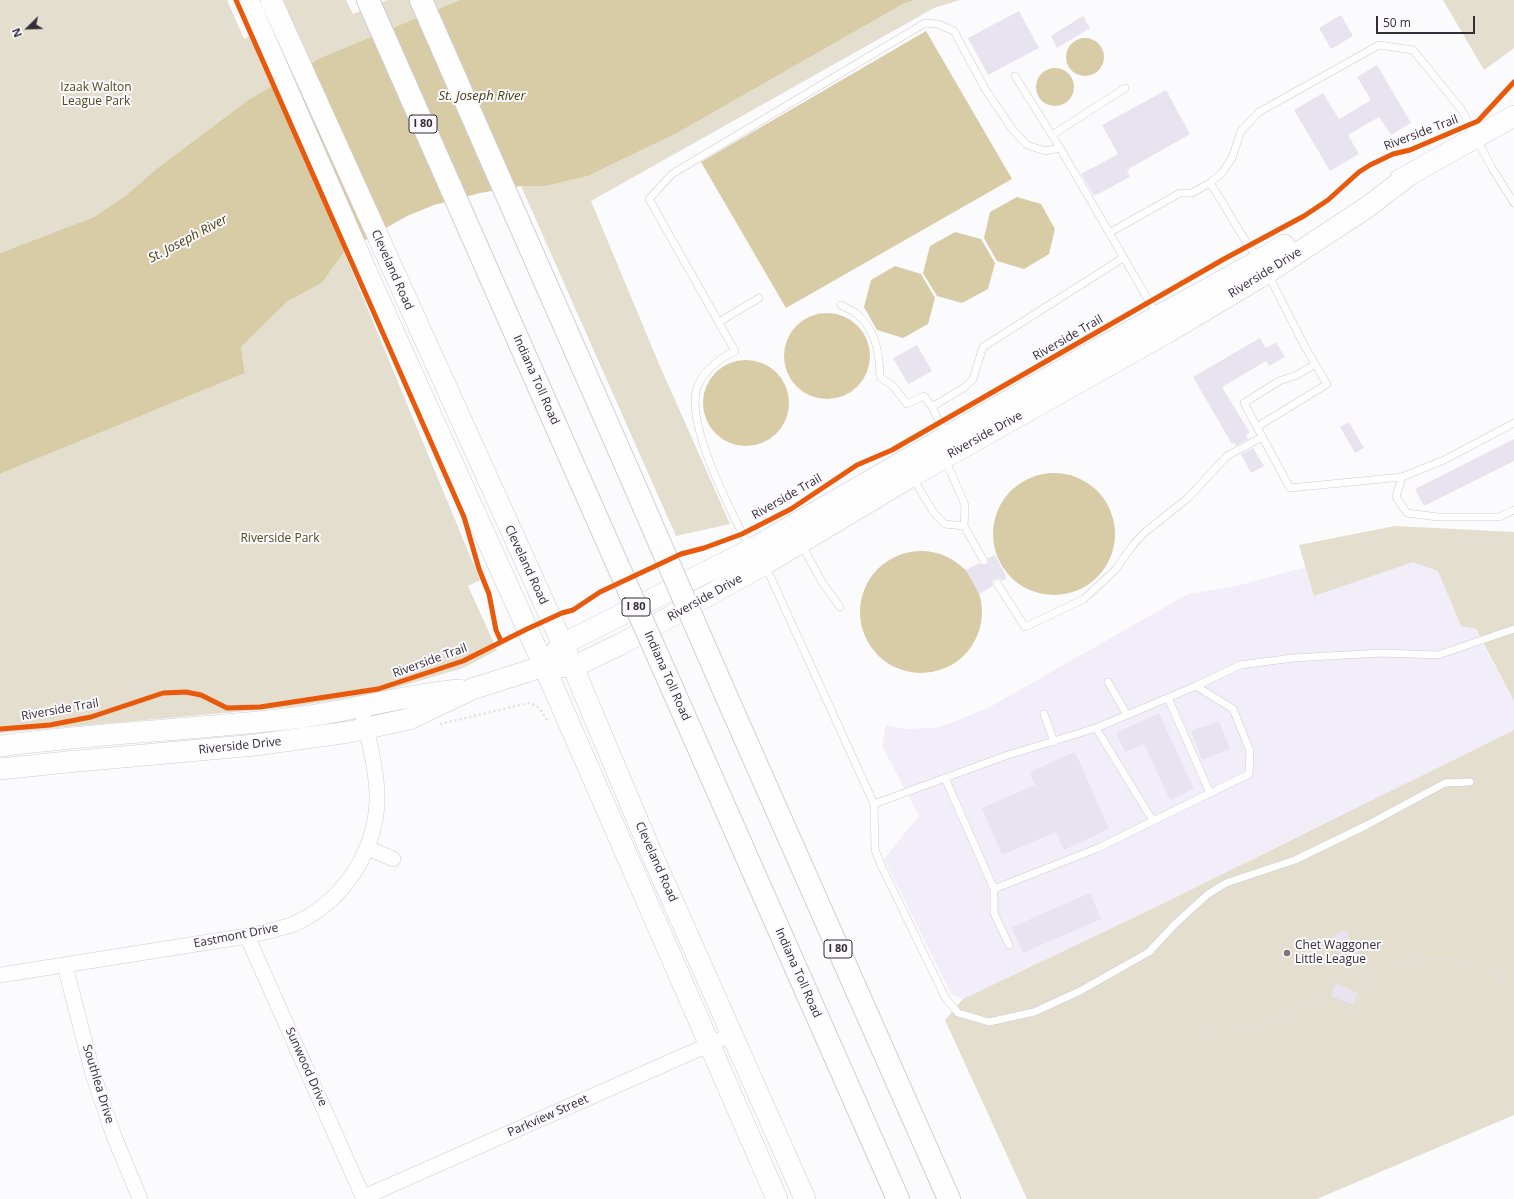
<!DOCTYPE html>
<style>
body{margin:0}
#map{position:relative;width:1514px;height:1199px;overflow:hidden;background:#fbfafd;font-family:"Open Sans",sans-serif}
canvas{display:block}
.north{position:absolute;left:8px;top:8px;width:40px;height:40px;-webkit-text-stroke:3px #fbf9fe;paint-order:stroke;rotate:247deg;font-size:11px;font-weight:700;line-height:16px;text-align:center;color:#312e37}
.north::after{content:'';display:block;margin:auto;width:14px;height:18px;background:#312e37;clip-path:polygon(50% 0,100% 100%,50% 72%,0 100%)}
.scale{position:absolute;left:1376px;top:16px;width:99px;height:18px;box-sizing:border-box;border:2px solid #312e37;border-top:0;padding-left:5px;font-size:12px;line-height:14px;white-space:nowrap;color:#312e37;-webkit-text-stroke:3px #fbf9fe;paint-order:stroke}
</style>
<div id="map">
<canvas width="1514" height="1199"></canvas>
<div class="north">N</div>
<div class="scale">50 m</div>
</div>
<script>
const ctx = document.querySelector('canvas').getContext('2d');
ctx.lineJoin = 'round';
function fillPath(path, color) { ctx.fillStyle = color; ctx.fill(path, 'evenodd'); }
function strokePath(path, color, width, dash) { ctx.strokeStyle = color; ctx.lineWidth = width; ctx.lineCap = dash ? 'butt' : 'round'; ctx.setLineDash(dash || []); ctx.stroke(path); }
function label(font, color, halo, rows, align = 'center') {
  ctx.font = font + ' "Open Sans",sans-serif'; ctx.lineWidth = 4; ctx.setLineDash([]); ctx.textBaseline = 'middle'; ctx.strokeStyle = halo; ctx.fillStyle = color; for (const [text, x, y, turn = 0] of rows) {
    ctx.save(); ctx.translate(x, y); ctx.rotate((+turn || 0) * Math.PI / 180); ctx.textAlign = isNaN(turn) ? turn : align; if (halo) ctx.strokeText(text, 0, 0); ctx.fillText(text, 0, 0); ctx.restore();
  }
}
const built = new Path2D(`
 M1435 549 1484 646 1514 701V730L1158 906 963 999 951 994 884 859 919 816 882 746 886 725 905 729 933 728 951 723 990 707 1188 594 1236 586 1299 569 1356 558Z`);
const green = new Path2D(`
 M0 0H227L244 39 291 18 283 0H346L353 14 387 0H460L320 58 248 100 160 166 125 196 94 217 0 253Z
 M914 0H960L934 8 591 201 659 364 730 524 676 536 521 186H546L588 176 679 132 903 4Z
 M1443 0H1514V48L1484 70Z
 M344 252 480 580 468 586 497 650 463 668 378 693 291 707 0 733V474L245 373 241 347 288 301 322 283Z
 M1395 526 1514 532V701L1476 629 1461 626 1438 571 1413 562 1314 596 1299 545Z
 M1514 730V1115L1317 1199H1027L945 1020 963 999 1158 906Z`);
const water = new Path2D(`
 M460 0H914L903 4 679 132 588 176 546 186H521L480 193 434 205 407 216 344 252 322 283 288 301 241 347 245 373 0 474V253L94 217 125 196 160 166 248 100 320 58Z
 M926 31 1012 179 786 308 701 162Z
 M1066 57a19 19 0 1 1 38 0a19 19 0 1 1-38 0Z
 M1036 87a19 19 0 1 1 38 0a19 19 0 1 1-38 0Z
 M1017 197 1041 204 1055 229 1049 254 1024 269 997 261 984 238 990 212Z
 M955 232 981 239 995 263 988 289 962 303 937 296 923 273 930 246Z
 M895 266 921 274 935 298 928 324 903 338 877 330 864 307 871 280Z
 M784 356a43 43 0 1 1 86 0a43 43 0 1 1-86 0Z
 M703 403a43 43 0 1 1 86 0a43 43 0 1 1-86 0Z
 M993 534a61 61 0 1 1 122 0a61 61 0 1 1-122 0Z
 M860 612a61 61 0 1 1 122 0a61 61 0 1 1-122 0Z`);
const building = new Path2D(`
 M1019 11 1039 48 988 75 968 38Z
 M1341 15 1353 36 1331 49 1319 28Z
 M1083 16 1090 28 1057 48 1051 36Z
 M1377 65 1411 123 1391 135 1379 117 1348 135 1359 154 1330 171 1294 110 1323 93 1339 119 1371 100 1357 77Z
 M1166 90 1190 134 1127 170 1130 177 1094 196 1081 174 1118 154 1102 125Z
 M1260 338 1266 348 1276 342 1285 357 1269 366 1266 361 1222 387 1250 433 1246 435 1248 439 1236 446 1234 443 1232 444 1193 377Z
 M917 345 932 371 908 384 893 358Z
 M1349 422 1364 448 1355 453 1340 427Z
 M1514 439V461L1424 506 1415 489Z
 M1253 448 1264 466 1251 473 1241 454Z
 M995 555 1007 578 1002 581 999 578 995 579 992 581 993 586 979 594 966 570 979 563 982 565H986L988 563V558Z
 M1159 713 1194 789 1170 800 1144 744 1125 752 1116 733Z
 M1219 721 1230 749 1202 760 1191 731Z
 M1075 752 1109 829 1064 850 1056 832 1002 855 982 808 1035 785 1030 772Z
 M1090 893 1101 919 1023 953 1012 927Z
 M1346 930 1351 942 1337 948 1332 936Z
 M1336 983 1358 993 1353 1005 1331 996Z`);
const path = new Path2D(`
 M127 704C130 688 134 680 152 682L163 693
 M440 724 529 703C540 706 543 713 548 722
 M1346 949 1356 974
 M1326 998 1354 1010 1369 971
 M1195 1023 1215 1034 1273 1021 1326 998 1336 978C1373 971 1427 951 1463 961 1479 966 1493 974 1508 982`);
const lane = new Path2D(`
 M1015 76 1060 148 1157 315
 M1052 135 1125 88
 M1109 233 1180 193H1192L1210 183
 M1258 258C1239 235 1227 207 1210 183L1222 173 1232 158 1241 131 1259 112 1379 45 1413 50 1461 109 1492 168 1514 203
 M1268 274 1304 345 1327 384 1257 427 1290 488 1402 477 1444 460 1514 423
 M841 305C846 308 852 310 857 314 875 329 880 355 880 377L893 386 907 404 924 396 932 407 965 387 973 379 983 347 1123 258
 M719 322 759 298
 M932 407 946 435
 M1257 427 1244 403 1279 381 1297 375 1315 364
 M912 477 934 513 945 524 964 526 965 505 945 459
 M1402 477 1396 497 1407 513 1438 517H1499L1514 510
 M964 526 984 561
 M802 545 822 582 840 607
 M750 549C733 515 685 425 697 388 703 370 719 359 735 351L649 199 672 174 925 23 938 24 954 31 985 89 1013 130 1027 145 1045 151 1060 148
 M765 565 874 804 875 850 881 865 945 997 958 1013 989 1022 1034 1012 1080 991 1149 952 1175 924 1208 894 1226 883 1295 860 1367 825 1445 783 1470 782
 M997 583 1025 627 1084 599 1115 570 1133 545 1144 533 1188 498 1227 456 1262 437
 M1108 682 1127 715
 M1168 698 1210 793
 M1044 714 1054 742
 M1096 728 1196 686 1240 665 1293 658 1381 653 1438 655 1514 629
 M945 778 994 889 1098 848 1249 774 1250 751 1233 709 1196 686
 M874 804 1005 756 1096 728 1153 821
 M994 889V913L1009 945`);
const street = new Path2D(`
 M368 848 393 859
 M247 936 364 1199
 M65 966 93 1074 114 1136 140 1199
 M0 975 247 936C262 933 276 930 291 925 340 905 374 856 377 803 378 771 368 738 361 707
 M364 1197 733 1034`);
const secondary = new Path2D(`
 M248 0 372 284 544 666 777 1199
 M271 0 573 667 650 850 805 1199
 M1400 180 1514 116
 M553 655 563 644 750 550 1091 353 1260 260 1284 245
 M0 746C95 733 191 730 286 719 345 713 401 695 459 690
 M0 769 67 762 255 745 349 732 409 719 472 689 544 666 573 667 621 644 765 564 912 476 1168 332 1267 273 1366 208 1412 173`);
const highway = new Path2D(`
 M368 0 584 489
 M421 0 627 468
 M728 700 949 1199
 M688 724 898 1199`);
const highwayBridge = new Path2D(`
 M627 468 728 700
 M584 489 688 724`);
const cycleway = new Path2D(`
 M236 0 464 517 479 569 489 594 496 630 501 641
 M0 729 50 725 91 717 163 693 186 692 201 695 227 708 260 707 378 689 463 661 527 629 562 613 573 610 600 592 681 554 704 548 742 534 791 509 857 465 892 450 1224 259 1304 216 1328 200 1359 172 1370 165 1393 154 1410 150 1478 121 1514 82`);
const markers = [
 [1287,953,4,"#78757c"]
];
const shields = [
 [423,124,28],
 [636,607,28],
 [838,949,28]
];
const shieldNames = [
 ["I 80",423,124],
 ["I 80",636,607],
 ["I 80",838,949]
];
const parkNames = [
 ["Izaak Walton",96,88],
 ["League Park",96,102],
 ["Riverside Park",280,539]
];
const streetNames = [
 ["Riverside Trail",1421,133,-21],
 ["Cleveland Road",392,270,66],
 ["Riverside Drive",1265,273,-32],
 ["Riverside Trail",1068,338,-30],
 ["Indiana Toll Road",536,380,66],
 ["Riverside Drive",985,435,-29],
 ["Riverside Trail",787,497,-30],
 ["Cleveland Road",526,565,65],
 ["Riverside Drive",705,598,-29],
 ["Riverside Trail",430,661,-20],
 ["Indiana Toll Road",667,676,66],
 ["Riverside Trail",60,710,-10],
 ["Riverside Drive",240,746,-6],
 ["Cleveland Road",656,862,66],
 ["Eastmont Drive",236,936,-11],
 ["Indiana Toll Road",798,973,66],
 ["Sunwood Drive",306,1067,66],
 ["Southlea Drive",98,1084,73],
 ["Parkview Street",548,1116,-24]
];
const poiNames = [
 ["Chet Waggoner",1295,946],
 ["Little League",1295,960]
];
const waterNames = [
 ["St. Joseph River",482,96],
 ["St. Joseph River",188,239,-28]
];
fillPath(built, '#f1eef9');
fillPath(green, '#e3decd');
fillPath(water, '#d7cca5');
fillPath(building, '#e8e4ef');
strokePath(lane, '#cdccd1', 8);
strokePath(street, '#cdccd1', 16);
strokePath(secondary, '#cdccd1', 22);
strokePath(highway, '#cdccd1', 24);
strokePath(path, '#e1e0e1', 2.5, [2, 3]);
strokePath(lane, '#fefeff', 7);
strokePath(street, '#fefeff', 15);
strokePath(secondary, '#fefeff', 21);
strokePath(highway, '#fefeff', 22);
strokePath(highwayBridge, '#cdccd1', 24, []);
strokePath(highwayBridge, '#fefeff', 22);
strokePath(cycleway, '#e8590c', 5);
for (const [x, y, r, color] of markers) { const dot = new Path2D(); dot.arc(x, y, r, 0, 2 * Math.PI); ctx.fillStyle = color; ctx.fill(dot); strokePath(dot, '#fbf9fe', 1.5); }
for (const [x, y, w] of shields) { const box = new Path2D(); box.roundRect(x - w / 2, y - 9, w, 18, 3); ctx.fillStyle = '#fbf9fe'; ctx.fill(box); strokePath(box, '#312e37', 1); }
label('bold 11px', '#312e37', null, shieldNames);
label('12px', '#53481b', '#fbf9fe', parkNames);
label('12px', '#312e37', '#fbf9fe', streetNames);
label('12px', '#312e37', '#fbf9fe', poiNames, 'left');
label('italic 13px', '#483d0e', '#fbf9fe', waterNames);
</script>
